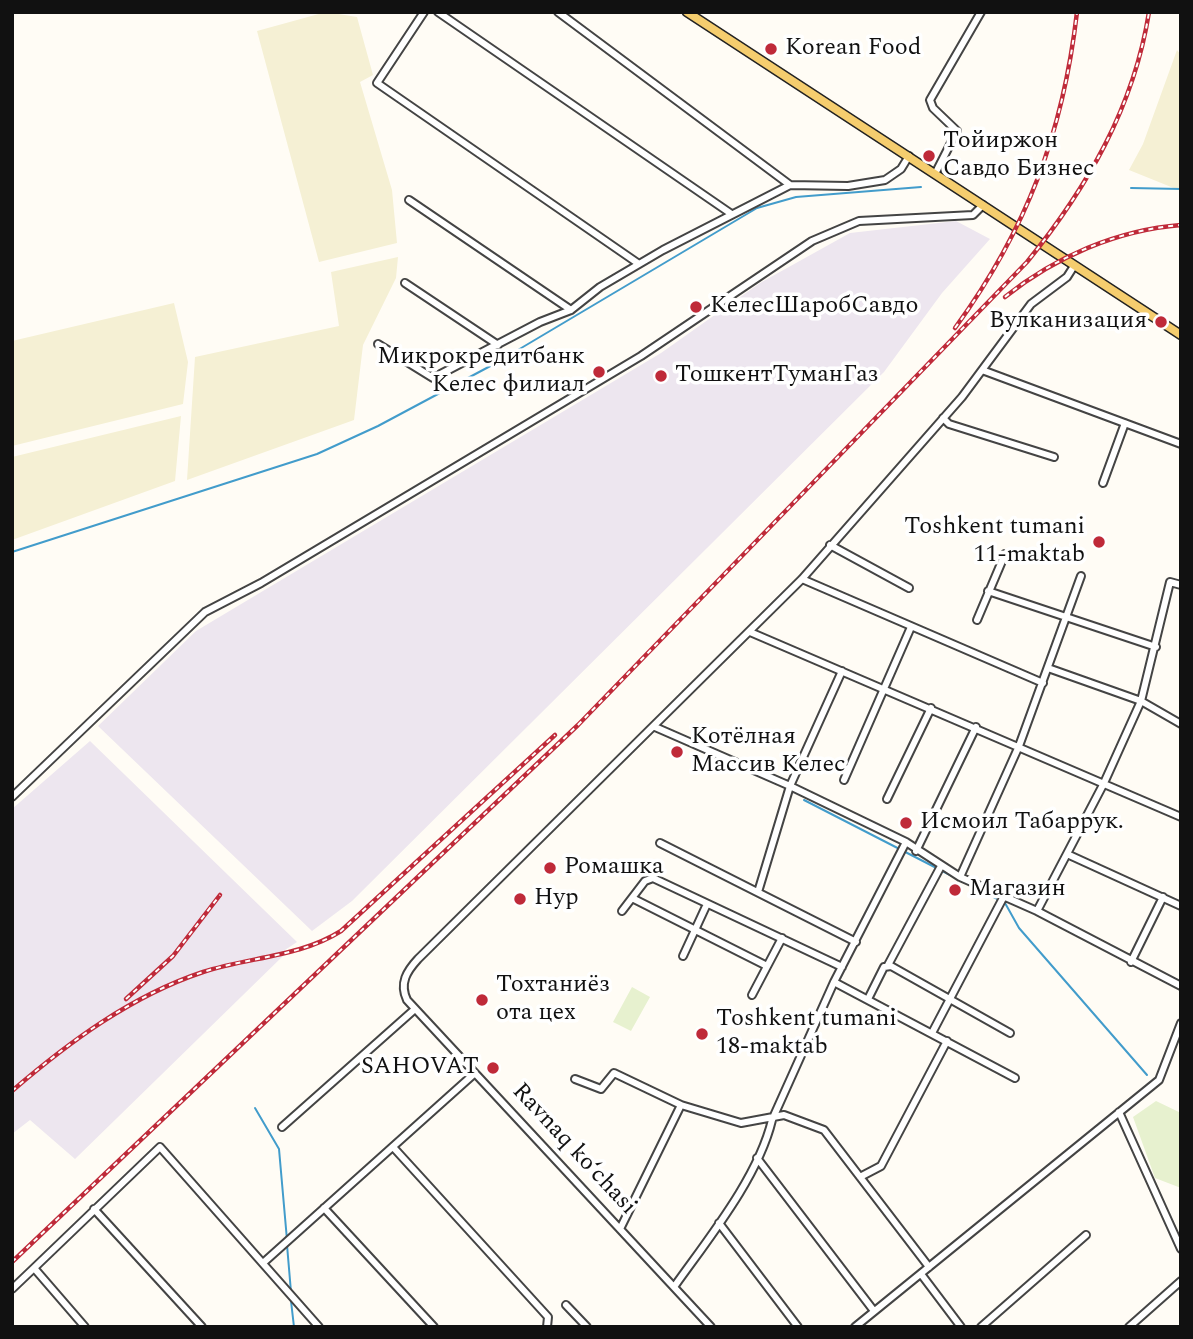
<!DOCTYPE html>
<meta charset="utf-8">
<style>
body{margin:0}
#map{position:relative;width:1193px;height:1339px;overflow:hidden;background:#fffcf5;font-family:Spectral,serif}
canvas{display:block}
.frame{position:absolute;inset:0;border:14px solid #111;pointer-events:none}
</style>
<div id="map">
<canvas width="1193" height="1339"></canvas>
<div class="frame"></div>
</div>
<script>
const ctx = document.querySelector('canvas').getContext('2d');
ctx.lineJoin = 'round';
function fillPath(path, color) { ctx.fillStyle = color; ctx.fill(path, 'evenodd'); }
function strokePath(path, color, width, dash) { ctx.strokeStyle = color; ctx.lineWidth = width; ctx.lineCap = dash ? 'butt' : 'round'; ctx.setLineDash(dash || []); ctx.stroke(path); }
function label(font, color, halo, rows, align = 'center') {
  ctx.font = font + ' Spectral,serif'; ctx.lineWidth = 7; ctx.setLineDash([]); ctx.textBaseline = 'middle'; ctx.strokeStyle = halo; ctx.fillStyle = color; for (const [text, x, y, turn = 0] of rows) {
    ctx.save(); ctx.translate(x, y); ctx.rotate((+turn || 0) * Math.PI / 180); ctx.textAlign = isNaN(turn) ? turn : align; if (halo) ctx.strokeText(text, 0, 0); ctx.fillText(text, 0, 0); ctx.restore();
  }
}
const industrial = new Path2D(`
 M956 221 990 239 942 293 884 372 352 901 312 931 98 726 196 631 661 353 760 283 850 233Z
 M90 741 297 942 285 950 283 956 75 1159 30 1120 12 1134V809Z`);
const farmland = new Path2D(`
 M326 12 357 17 373 75 360 82 392 190 397 243 319 262 257 31Z
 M1177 50 1181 55V191L1129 170 1143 144Z
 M398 257 396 278 363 345 354 420 187 480 195 357 339 326 331 272Z
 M174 303 188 362 183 404 12 446V341Z
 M181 416 175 481 12 540V457Z`);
const pitch = new Path2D(`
 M632 987 650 997 631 1031 613 1022Z
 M1156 1101 1181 1113V1188L1155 1178 1133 1117Z`);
const stream = new Path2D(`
 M1131 188 1181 189
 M12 552 317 454 378 426 496 363 757 208 796 197 921 187
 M804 800 954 877
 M965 882 1005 903 1019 928 1147 1075
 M255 1108 279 1149 287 1240
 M287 1245 291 1292
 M291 1301 294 1327`);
const minor = new Path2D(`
 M424 12 377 83 639 264
 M438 12 730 213
 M558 12 790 185
 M935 174 957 131 933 108 930 100 981 12
 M409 200 571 310
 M405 283 498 345
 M378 344 433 378 540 322 571 310 600 287 663 250 790 185 848 186 885 180 901 169 909 156
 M982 370 1181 444
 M943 418 949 424 1054 457
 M1103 483 1125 423
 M830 545 909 588
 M802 579 1043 683
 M988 591 1156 647
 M977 620 1005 554
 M750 632 1181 817
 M1048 668 1141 701 1181 724
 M655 727 790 786 906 842 960 877 1037 911 1181 986
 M844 780 911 627
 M12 797 205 612 261 583 641 356 812 241 859 221 973 215 983 205
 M887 799 931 708
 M660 843 856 942
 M916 851 976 727
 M1067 854 1181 906
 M960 877 1019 746 1081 576
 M758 892 790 786 842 671
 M632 898 767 966
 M622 911 645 881 653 878 842 967
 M1037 911 1104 783 1141 701 1170 582 1181 585
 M683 956 707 904
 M1131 962 1163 897
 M888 965 941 866
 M834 982 1015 1078
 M752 995 782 938
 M868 999 884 967 891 966 1010 1033
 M932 1033 1003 898
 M575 1079 601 1089 614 1073 681 1105 741 1123 784 1115 824 1130 929 1267
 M1119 1112 1181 1249
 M282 1127 415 1009
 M393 1147 548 1317 547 1327
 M757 1158 874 1311
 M860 1177 881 1166 947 1041
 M324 1208 434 1327
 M94 1209 202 1327
 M719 1223 798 1327
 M620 1229 681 1105
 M263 1263 475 1073
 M921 1274 961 1327
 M674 1287C708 1239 758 1178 772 1120L834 982 906 842
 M12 1289 34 1268
 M566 1305 587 1327
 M85 1327 34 1268 160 1147 319 1327
 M711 1327 407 1000C399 983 407 971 418 959L802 579 962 397 1031 304 1067 277 1074 266
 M855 1327 1159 1080 1181 1023
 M981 1327 1086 1235
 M1129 1327 1181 1281`);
const major = new Path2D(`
 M687 12 1181 335`);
const rail = new Path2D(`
 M1005 297C1055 257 1117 230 1181 225
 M955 328C1027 229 1063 133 1077 12
 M126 999 173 956 220 895
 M12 1091C69 1042 131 996 203 972 249 957 300 957 341 931L555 735
 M12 1262 578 725 1027 262C1087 188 1134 107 1149 12`);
const markers = [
 [771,49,7,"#bf2a39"],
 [929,156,7,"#bf2a39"],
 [696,307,7,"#bf2a39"],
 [1161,322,7,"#bf2a39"],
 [599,372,7,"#bf2a39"],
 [661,376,7,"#bf2a39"],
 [1099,542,7,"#bf2a39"],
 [677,752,7,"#bf2a39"],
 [906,823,7,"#bf2a39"],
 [550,868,7,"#bf2a39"],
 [955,890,7,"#bf2a39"],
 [520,899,7,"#bf2a39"],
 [482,1000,7,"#bf2a39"],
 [702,1034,7,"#bf2a39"],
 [493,1068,7,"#bf2a39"]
];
const poiNames = [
 ["Korean Food",785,49],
 ["Тойиржон",943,142],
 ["Савдо Бизнес",943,170],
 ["КелесШаробСавдо",710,307],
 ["Вулканизация",1147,322,"right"],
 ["Микрокредитбанк",585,358,"right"],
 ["Келес филиал",585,386,"right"],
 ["ТошкентТуманГаз",675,376],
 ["Toshkent tumani",1085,528,"right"],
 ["11-maktab",1085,556,"right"],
 ["Котёлная",691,738],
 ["Массив Келес",691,766],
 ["Исмоил Табаррук.",920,823],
 ["Ромашка",564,868],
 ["Магазин",969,890],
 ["Нур",534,899],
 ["Тохтаниёз",496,986],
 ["ота цех",496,1014],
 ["Toshkent tumani",716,1020],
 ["18-maktab",716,1048],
 ["SAHOVAT",479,1068,"right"]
];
const streetNames = [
 ["Ravnaq ko‘chasi",573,1150,47]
];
fillPath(industrial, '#ede6ef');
fillPath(farmland, '#f5f0d4');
fillPath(pitch, '#e7f1cf');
strokePath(stream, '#429ccb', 2);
strokePath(minor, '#444', 10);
strokePath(major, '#222', 11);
strokePath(minor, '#fff', 6);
strokePath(major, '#f5cd6e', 8);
strokePath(rail, '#bf2a39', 4.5);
strokePath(rail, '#fff', 2, [5]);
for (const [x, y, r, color] of markers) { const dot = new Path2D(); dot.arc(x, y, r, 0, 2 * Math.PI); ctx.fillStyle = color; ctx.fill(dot); strokePath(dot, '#fff', 2.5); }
label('24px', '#111', '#fff', poiNames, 'left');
label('24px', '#111', '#fff', streetNames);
</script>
